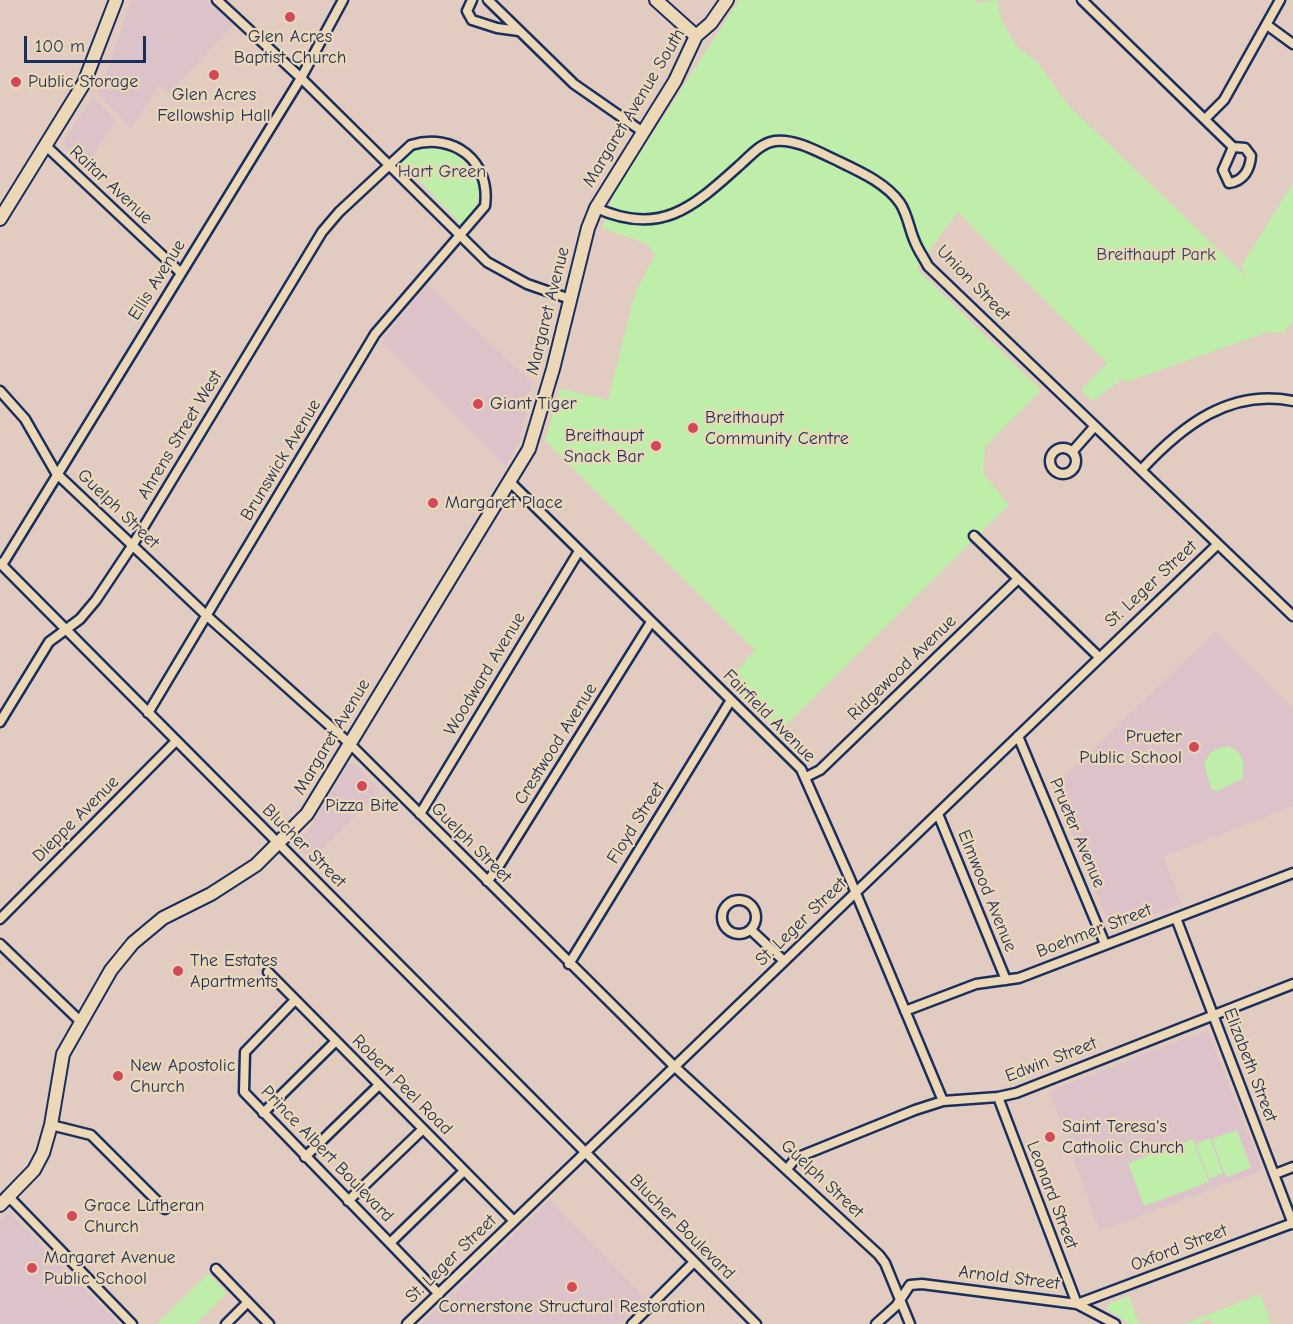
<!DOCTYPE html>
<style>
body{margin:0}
#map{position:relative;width:1293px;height:1324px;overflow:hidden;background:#e2ccc1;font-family:"Comic Neue",sans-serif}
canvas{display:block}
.scale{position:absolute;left:24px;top:36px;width:122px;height:27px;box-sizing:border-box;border:3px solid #1b2f5e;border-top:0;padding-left:8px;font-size:18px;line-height:21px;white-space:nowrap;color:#1b2f5e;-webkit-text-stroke:4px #ecd8b6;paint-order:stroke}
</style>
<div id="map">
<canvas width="1293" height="1324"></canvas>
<div class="scale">100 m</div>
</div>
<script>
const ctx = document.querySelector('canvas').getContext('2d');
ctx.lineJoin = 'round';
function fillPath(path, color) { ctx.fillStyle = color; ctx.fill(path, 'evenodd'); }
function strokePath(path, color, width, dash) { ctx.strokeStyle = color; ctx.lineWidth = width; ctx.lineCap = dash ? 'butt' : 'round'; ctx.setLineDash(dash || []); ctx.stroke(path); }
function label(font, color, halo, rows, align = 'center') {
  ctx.font = font + ' "Comic Neue",sans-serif'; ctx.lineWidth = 4.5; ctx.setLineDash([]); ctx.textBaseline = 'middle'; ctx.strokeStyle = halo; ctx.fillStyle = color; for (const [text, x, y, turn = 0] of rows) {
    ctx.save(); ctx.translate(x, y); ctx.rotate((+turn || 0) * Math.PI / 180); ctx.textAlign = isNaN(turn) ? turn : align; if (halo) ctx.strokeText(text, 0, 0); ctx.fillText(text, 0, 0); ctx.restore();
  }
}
const built = new Path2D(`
 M131 0H207L235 23 169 94 159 85 131 129 96 92 106 73Z
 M93 97 116 121 85 167 62 144Z
 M427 284 532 383 519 441 505 466 381 342Z
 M1215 632 1293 707V806L1163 857 1181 903 1113 932 1053 788Z
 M353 763 381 791 311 860 295 843 310 828 348 764Z
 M1207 1030 1262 1170 1100 1231 1049 1091Z
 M550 1200 646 1299 620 1324H421Z
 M9 1212 119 1324H0V1221Z`);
const green = new Path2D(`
 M739 0H974L977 3 997 0 1002 21 1017 47 1037 62 1069 106 1246 276 1242 265 1293 183V323L1283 332H1268L1126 382 1122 379 1093 401 1081 390 1107 363 958 212 916 268 1041 390 985 447 983 473 1009 505 779 732 727 682 755 650 545 440 560 389 608 400 635 293 655 255 647 244 602 228 615 192Z
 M429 145 452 149 481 182 476 209 462 225 401 162 412 151Z
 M1226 746C1244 750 1244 762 1243 778L1218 791 1211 789 1204 763 1211 752Z
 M1237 1130 1251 1168 1226 1177 1212 1139Z
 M1210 1138 1223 1173 1209 1179 1196 1144Z
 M1193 1139 1209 1182 1144 1206 1128 1163Z
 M208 1274 227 1293 196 1324H157Z
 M1260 1294 1271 1324H1215L1209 1319 1198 1324H1185Z
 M1129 1296 1139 1324H1129L1107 1309 1108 1304Z`);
const street = new Path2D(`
 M217 0 301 78 487 262 527 284 570 299
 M472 0 467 11 472 20 497 28 519 31
 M488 0 574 84 643 132
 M1082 0 1233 147 1245 148 1251 156C1250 169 1244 181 1229 183L1223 170 1233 147
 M1267 25 1293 44
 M1205 119 1224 100 1280 0
 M45 145 181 273
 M596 208C662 237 693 207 741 164 751 155 761 143 775 141 796 138 822 154 840 162 861 172 887 184 900 203 908 215 909 229 915 242 918 250 924 258 928 266L1293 616
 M0 391 25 419 56 473 206 615 349 743 675 1067 879 1255 885 1263 910 1324
 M1050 461a13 13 0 1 1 26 0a13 13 0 1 1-26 0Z
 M1072 452 1095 426
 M1142 469C1182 426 1230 388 1293 401
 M509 481 801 769 850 879 943 1101
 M974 536 1099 657
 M0 563 756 1324
 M2 565 301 78 343 0
 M0 722 49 642 80 619 96 600 132 546 322 232 339 212 411 145C454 132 491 161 485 206L375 334 148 713
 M1018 736 1105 944
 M806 777 820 770 1018 579
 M420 814 579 551
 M938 814 1006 980
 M487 881 495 872 651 622
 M722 917a17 17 0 1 1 34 0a17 17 0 1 1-34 0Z
 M1176 918 1293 1224
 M0 919 176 741
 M751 930 784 961
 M0 944 80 1021
 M569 964 731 700
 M268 972 514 1221
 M295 1000 245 1052 244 1092 439 1294
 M905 1011 976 984 1019 978 1293 873
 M998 1097 1077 1304 1293 1223
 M263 1113 336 1041
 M51 1125 91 1135 165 1209
 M305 1157 379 1085
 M787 1169 796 1158 915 1110 943 1101 998 1097 1016 1093 1293 984
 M1275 1174 1293 1167
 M9 1197 132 1324
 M348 1201 423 1129
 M390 1243 464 1171
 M216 1269 269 1324
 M226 1324 247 1303
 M407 1324 1218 544
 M632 1324 694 1262
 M876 1324 896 1306 910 1285 922 1284 1077 1304 1115 1324`);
const secondary = new Path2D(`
 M656 0 696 36
 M0 219 84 83 116 0
 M0 1205 34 1170 43 1153 51 1125 63 1054 111 970 133 943 163 918 211 894 256 865 307 814 529 449 553 369 588 228 596 208 675 81 696 36 711 23 727 0`);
const markers = [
 [290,17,6,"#d1495b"],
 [214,75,6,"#d1495b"],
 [16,82,6,"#d1495b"],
 [478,404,6,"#d1495b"],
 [693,428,6,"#d1495b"],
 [656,446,6,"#d1495b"],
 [433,503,6,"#d1495b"],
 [1194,747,6,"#d1495b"],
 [362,786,6,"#d1495b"],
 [178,971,6,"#d1495b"],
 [118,1076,6,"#d1495b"],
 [1050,1137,6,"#d1495b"],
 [72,1216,6,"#d1495b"],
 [32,1268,6,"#d1495b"],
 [572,1287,6,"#d1495b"]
];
const poiNames = [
 ["Glen Acres",290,37,"center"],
 ["Baptist Church",290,58,"center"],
 ["Public Storage",28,82],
 ["Glen Acres",214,95,"center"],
 ["Fellowship Hall",214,116,"center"],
 ["Giant Tiger",490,404],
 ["Breithaupt",705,418],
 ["Community Centre",705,439],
 ["Breithaupt",644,436,"right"],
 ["Snack Bar",644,457,"right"],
 ["Margaret Place",445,503],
 ["Prueter",1182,737,"right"],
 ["Public School",1182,758,"right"],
 ["Pizza Bite",362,806,"center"],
 ["The Estates",190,961],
 ["Apartments",190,982],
 ["New Apostolic",130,1066],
 ["Church",130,1087],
 ["Saint Teresa's",1062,1127],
 ["Catholic Church",1062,1148],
 ["Grace Lutheran",84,1206],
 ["Church",84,1227],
 ["Margaret Avenue",44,1258],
 ["Public School",44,1279],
 ["Cornerstone Structural Restoration",572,1307,"center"]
];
const streetNames = [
 ["Margaret Avenue South",634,108,-59],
 ["Raitar Avenue",111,185,43],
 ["Ellis Avenue",157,280,-58],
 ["Union Street",973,283,46],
 ["Margaret Avenue",548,311,-76],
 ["Ahrens Street West",180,435,-59],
 ["Brunswick Avenue",281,460,-59],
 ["Guelph Street",118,509,44],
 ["St. Leger Street",1151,584,-43],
 ["Ridgewood Avenue",902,668,-44],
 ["Woodward Avenue",485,674,-59],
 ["Fairfield Avenue",769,716,45],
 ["Margaret Avenue",332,737,-59],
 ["Crestwood Avenue",556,744,-58],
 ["Dieppe Avenue",76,819,-45],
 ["Floyd Street",636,823,-58],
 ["Prueter Avenue",1077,833,67],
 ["Guelph Street",471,843,45],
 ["Blucher Street",304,846,45],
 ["Elmwood Avenue",987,891,68],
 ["St. Leger Street",801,922,-44],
 ["Boehmer Street",1094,931,-21],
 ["Edwin Street",1051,1060,-21],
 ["Elizabeth Street",1250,1065,69],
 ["Robert Peel Road",402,1085,45],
 ["Prince Albert Boulevard",327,1154,46],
 ["Guelph Street",822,1179,43],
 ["Leonard Street",1052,1195,69],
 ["Blucher Boulevard",682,1227,45],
 ["Oxford Street",1179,1248,-21],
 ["St. Leger Street",451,1259,-44],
 ["Arnold Street",1009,1278,7]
];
const parkNames = [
 ["Hart Green",442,172],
 ["Breithaupt Park",1156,255]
];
fillPath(built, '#dbc3c9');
fillPath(green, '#bfedaa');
strokePath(street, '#1b2f5e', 13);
strokePath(secondary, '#1b2f5e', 16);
strokePath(street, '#ecd8b6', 8);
strokePath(secondary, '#ecd8b6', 12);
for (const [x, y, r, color] of markers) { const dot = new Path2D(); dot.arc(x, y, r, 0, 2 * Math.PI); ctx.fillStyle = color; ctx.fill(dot); strokePath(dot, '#ecd8b6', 2); }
label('18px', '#1b2f5e', '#ecd8b6', poiNames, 'left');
label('18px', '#1b2f5e', '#ecd8b6', streetNames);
label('18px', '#2b4266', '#ecd8b6', parkNames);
</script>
